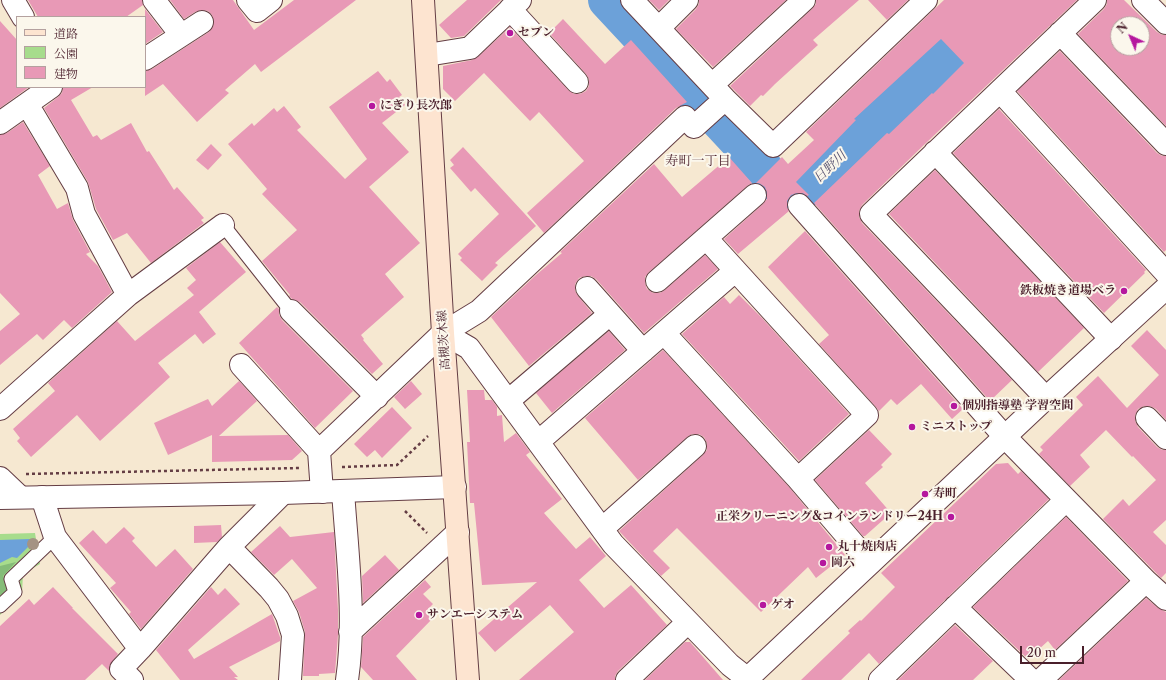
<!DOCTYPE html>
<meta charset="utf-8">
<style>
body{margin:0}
#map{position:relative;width:1166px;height:680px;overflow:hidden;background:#f6e8d1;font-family:"Libre Caslon Text","Noto Serif JP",serif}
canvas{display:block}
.legend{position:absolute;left:16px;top:16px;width:130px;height:72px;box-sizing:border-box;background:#fbf7ec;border:1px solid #b4a19f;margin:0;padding:5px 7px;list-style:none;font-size:12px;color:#4a1f2b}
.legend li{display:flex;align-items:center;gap:8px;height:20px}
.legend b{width:20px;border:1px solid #b4a19f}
.north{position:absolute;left:1110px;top:16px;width:40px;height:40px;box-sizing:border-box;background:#fbf7ec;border:1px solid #b4a19f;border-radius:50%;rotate:316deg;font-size:11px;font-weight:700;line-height:16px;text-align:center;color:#4a1f2b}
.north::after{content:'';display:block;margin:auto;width:14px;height:18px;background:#b5179e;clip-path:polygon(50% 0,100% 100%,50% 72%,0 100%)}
.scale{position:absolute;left:1020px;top:646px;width:64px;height:18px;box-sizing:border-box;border:2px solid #4a1f2b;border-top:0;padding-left:5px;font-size:12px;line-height:14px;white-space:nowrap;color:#4a1f2b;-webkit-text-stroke:3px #fbf7ec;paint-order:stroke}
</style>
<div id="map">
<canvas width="1166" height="680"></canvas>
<ul class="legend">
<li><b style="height:5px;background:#fde4d0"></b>道路</li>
<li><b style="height:11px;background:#a7dc8c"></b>公園</li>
<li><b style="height:11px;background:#e899b6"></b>建物</li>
</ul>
<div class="north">N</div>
<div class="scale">20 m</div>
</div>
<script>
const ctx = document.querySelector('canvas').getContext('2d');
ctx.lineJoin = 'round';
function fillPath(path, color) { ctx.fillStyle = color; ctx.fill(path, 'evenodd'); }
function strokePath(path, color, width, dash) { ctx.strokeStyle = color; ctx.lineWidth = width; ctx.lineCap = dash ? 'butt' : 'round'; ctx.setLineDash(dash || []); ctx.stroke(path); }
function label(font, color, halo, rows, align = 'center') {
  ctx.font = font + ' "Libre Caslon Text","Noto Serif JP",serif'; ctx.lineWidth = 4; ctx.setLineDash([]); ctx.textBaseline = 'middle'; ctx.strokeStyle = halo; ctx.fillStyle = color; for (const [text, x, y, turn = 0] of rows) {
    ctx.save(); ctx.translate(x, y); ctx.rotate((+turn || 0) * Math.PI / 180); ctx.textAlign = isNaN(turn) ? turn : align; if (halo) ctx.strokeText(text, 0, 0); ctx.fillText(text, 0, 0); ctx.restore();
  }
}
const green = new Path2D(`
 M35 533 40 564 23 574 22 593 0 615V534Z`);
const forest = new Path2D(`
 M16 562 3 576 8 591 0 599V566Z`);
const water = new Path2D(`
 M30 539 29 546 17 558 12 557 0 563V540Z`);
const river = new Path2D(`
 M607 0 782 188 796 191 809 187 1006 0`);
const building = new Path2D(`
 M28 0H142L143 5 126 17H38Z
 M170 0H233L254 30 294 0H356L261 72 255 64 225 90 229 93 197 122 163 84 145 96V71L152 69 209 32 213 27 214 21 212 15 208 11 201 10 195 12 184 19Z
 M467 0H501L464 36 451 38 439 25Z
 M649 0H669L659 10Z
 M699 0H786L713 67 676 29 696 9 699 4Z
 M816 0H859L813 40 818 45 808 54 775 84 763 96 761 95 750 106 730 86 812 9 816 4Z
 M868 0H908L887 20Z
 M944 0H1077L926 143 862 205 859 211V217L862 223 1012 380 990 401 814 203 887 133 889 134 932 93 933 94 964 63 941 39 854 119 856 120 796 182 809 195 807 196 803 193H797L791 195 787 201V207L789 211 738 254 724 239 763 204 767 199V193L765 187 759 183H756L782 157 788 164 814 140 806 132Z
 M1107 0H1124L1157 32 1162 35H1166V126L1078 34 1104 9 1107 4ZM1118 24H1142V48H1118Z
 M145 9 163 32 145 44Z
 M563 19 605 64 631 40 687 102 676 108 544 233 527 213 584 161 539 112 530 121 484 73 455 101 443 89V66L472 60 478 57 510 27 568 90 574 94H580L586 91 589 86V79L586 74 549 33Z
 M0 21 17 40V87H29L0 108Z
 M1060 51 1157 153 1162 156H1166V250L1164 252 1017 91Z
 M378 71 387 82 390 79 402 95 399 97 405 105 382 123 409 152 369 187 420 243 385 274 404 297 361 335 364 339 363 340 383 364 372 374 300 302 292 299 289 296 290 295 262 261 297 230 262 194 267 189 228 144 252 123 254 126 274 108 277 112 284 106 301 127 297 130 345 179 367 159 329 107Z
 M63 87H93L71 100 93 137 97 135 101 140 131 123 147 152 149 151 174 190 177 187 204 218 201 220 204 223 151 263 127 233 113 240 96 209 88 182 44 108 58 97 62 93Z
 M999 109 1146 270 1144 272 1145 273 1104 313 953 153Z
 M23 122 50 166 38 175 57 209 68 203 73 220 90 252 86 254 98 266 112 292 72 328 64 320 43 340 37 334 0 365V331L20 314 0 293V135L7 133Z
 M211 144 222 155 208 170 196 160Z
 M463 147 536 226 495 263 498 265 482 281 460 260 462 258 458 254 499 214 475 188 471 192 450 168 454 165 450 160Z
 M729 157 752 183 747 186 649 272 645 277V283L647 289 653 293H660L665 290 705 255 718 269 644 333 596 279 591 276H585L579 278 575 284V291L578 296 592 313 529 366 491 317 536 275 562 253 560 252 654 164 682 197Z
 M935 170 1084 328 1038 372 889 214Z
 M805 231 963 409 952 419 921 384 897 405 891 399 879 411 876 407 819 344 829 335 768 267Z
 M220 242 246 272 199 312 216 334 203 344 195 334 158 363 170 377 100 441 77 415 31 457 17 441 20 438 13 429 55 391 48 383 117 321 135 341 194 295 187 288 196 280 186 268Z
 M739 295 762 318 849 414 799 461 682 334 724 297 730 304Z
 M277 307 279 309V315L282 320 353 391 315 428 239 343Z
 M1147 330 1166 350V420L1156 409 1150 406H1144L1138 409 1135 415V421L1138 427 1157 447 1162 450H1166V520L1153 532 1166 545V573L1161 578 1103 519 1123 499 1129 506 1156 480 1133 456 1132 457 1106 430 1080 455 1090 467 1070 486 1039 454 1043 450 1040 447 1083 405 1076 397 1098 376 1127 408 1159 375 1131 346Z
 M609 331 625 350 552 413 536 393Z
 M663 350 789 487 845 555 816 578 808 567 761 612 677 528 653 551 670 568 661 576 619 531 703 455 707 450V443L704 437 699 434H692L687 437 638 480 585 418Z
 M239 381 257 401 219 436 288 435 302 451 292 460 212 462V435L168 455 154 423 208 399 212 406Z
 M411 381 422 394 405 409 394 397Z
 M467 390H484L485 400H492L497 407V416L502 415 504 442 516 433 530 452 526 455 562 499 544 513 576 549 590 537 606 556 579 580 604 608 631 585 667 625 618 671 615 676V680H519L574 632 550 605 495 652 478 633 537 582 482 585 474 503H470L467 442H470Z
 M392 407 412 428 382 458 375 450 367 457 354 444Z
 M869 430 892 454 881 465 883 467 865 483 891 513 865 536H863L815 480Z
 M1008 463 1018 474 1021 471 1049 499 879 664 869 653 841 680H801L850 633 848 631 860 620 861 621 895 587 881 573 996 464Z
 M1066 517 1128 581 1055 650 1048 641 1028 659 973 607Z
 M221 525 222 537 217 542 194 543V526Z
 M280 526 290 537 334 532 338 610V635L335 673 319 674V676H303L305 632 299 612 293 601 317 588 292 559 274 575 251 552Z
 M124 527 135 538 132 541 156 567 175 549 193 569 141 629 129 614 131 612 110 588 116 583 79 543 93 530 106 544Z
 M385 555 399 570 363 603 362 576Z
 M425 580 431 587 423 594 433 604 426 611 433 618 396 656 417 680H373L361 667 363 637Z
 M53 587 73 608H72L118 654 109 666V671L102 664 85 680H0V626L29 599 34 605Z
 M211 587 218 595 225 588 240 604 188 650 194 659 272 614 280 637V641L229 667 238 677H234L238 680H180L156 650Z
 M1146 598 1158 608 1166 612V680H1059Z
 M955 625 993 661 973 680H898Z
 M685 642H690L723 680H645Z`);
const path = new Path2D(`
 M342 467 397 465 428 436
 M26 474 299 468
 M405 511 427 533`);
const service = new Path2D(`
 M223 225 291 311
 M0 606 15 592 11 579 55 537`);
const minor = new Path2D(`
 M13 0 23 17
 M154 0 181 35
 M248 0 257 11 271 0
 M632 0 725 99 773 146 926 0
 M1143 0 1166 23
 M510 9 577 82
 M659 28 687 0
 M1060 33 1166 144
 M427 55 470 48 520 0
 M145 59 202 22
 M712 85 804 0
 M1000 91 1166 273
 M27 104 77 188 84 214 128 295
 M0 123 51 87
 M935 152 1111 339
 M799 205 1005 437 1146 581 1166 599
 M706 238 867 415 798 479
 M657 281 755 195
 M587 288 643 351
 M291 311 377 397
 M443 333 469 348 613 544 730 665 749 680
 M664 333 798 479 870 563
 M241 365 319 451
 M1046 398 871 214 1095 0
 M508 401 610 314
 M0 409 128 295 223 225
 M1147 418 1166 438
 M538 442 735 271
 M0 478 20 497
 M343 491C347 552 356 619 347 680
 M322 492 319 451 443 333 479 311 685 117 694 127 725 99
 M42 497 55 537 140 649
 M602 529 695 446
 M229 547 269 588 278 599 287 616 293 635 290 680
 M955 607 1031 680
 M350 632 458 532
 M132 680 121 669 140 649 229 547 283 493
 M627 680 688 622
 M880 680 1066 500
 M1041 680 1146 581`);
const tertiary = new Path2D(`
 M0 498 283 493 455 487
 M746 680 1046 398 1166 288`);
const secondary = new Path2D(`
 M423 0 443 333 468 680`);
const trees = [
 [33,544]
];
const markers = [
 [510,33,4,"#b5179e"],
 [372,106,4,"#b5179e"],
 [1124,291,4,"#b5179e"],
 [954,406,4,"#b5179e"],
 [912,427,4,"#b5179e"],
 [925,494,4,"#b5179e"],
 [951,517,4,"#b5179e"],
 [829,547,4,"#b5179e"],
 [823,563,4,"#b5179e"],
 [763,605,4,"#b5179e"],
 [419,615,4,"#b5179e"]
];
const poiNames = [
 ["セブン",518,33],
 ["にぎり長次郎",380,106],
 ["鉄板焼き道場ベラ",1116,291,"right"],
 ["個別指導塾 学習空間",962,406],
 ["ミニストップ",920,427],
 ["寿町",933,494],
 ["正栄クリーニング&コインランドリー24H",943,517,"right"],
 ["丸十焼肉店",837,547],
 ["岡六",831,563],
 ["ゲオ",771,605],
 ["サンエーシステム",427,615]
];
const streetNames = [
 ["高槻茨木線",444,340,-94]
];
const neighbourhoodNames = [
 ["寿町一丁目",698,161]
];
const waterNames = [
 ["日野川",830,167,-44]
];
fillPath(green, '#a7dc8c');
fillPath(forest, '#85bc78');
fillPath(water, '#6ca1d9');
strokePath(river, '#6ca1d9', 38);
fillPath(building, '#e899b6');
strokePath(service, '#643d44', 15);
strokePath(minor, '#643d44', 24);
strokePath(tertiary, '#643d44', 24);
strokePath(secondary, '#643d44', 24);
strokePath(path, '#643d44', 2.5, [3, 3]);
strokePath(service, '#fff', 13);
strokePath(minor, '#fff', 22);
strokePath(tertiary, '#fff', 22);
strokePath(secondary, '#fde4d0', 22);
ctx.fillStyle = '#a49383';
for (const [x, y] of trees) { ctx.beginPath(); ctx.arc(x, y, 6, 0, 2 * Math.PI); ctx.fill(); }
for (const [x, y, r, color] of markers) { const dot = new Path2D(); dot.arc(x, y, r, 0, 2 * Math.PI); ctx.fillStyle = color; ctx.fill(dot); strokePath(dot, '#fbf7ec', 1.5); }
label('bold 12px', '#4a1f2b', '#fbf7ec', poiNames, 'left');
label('12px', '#4a1f2b', '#fbf7ec', streetNames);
label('13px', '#4a1f2b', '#fbf7ec', neighbourhoodNames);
label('italic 13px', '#585371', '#fbf7ec', waterNames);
</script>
